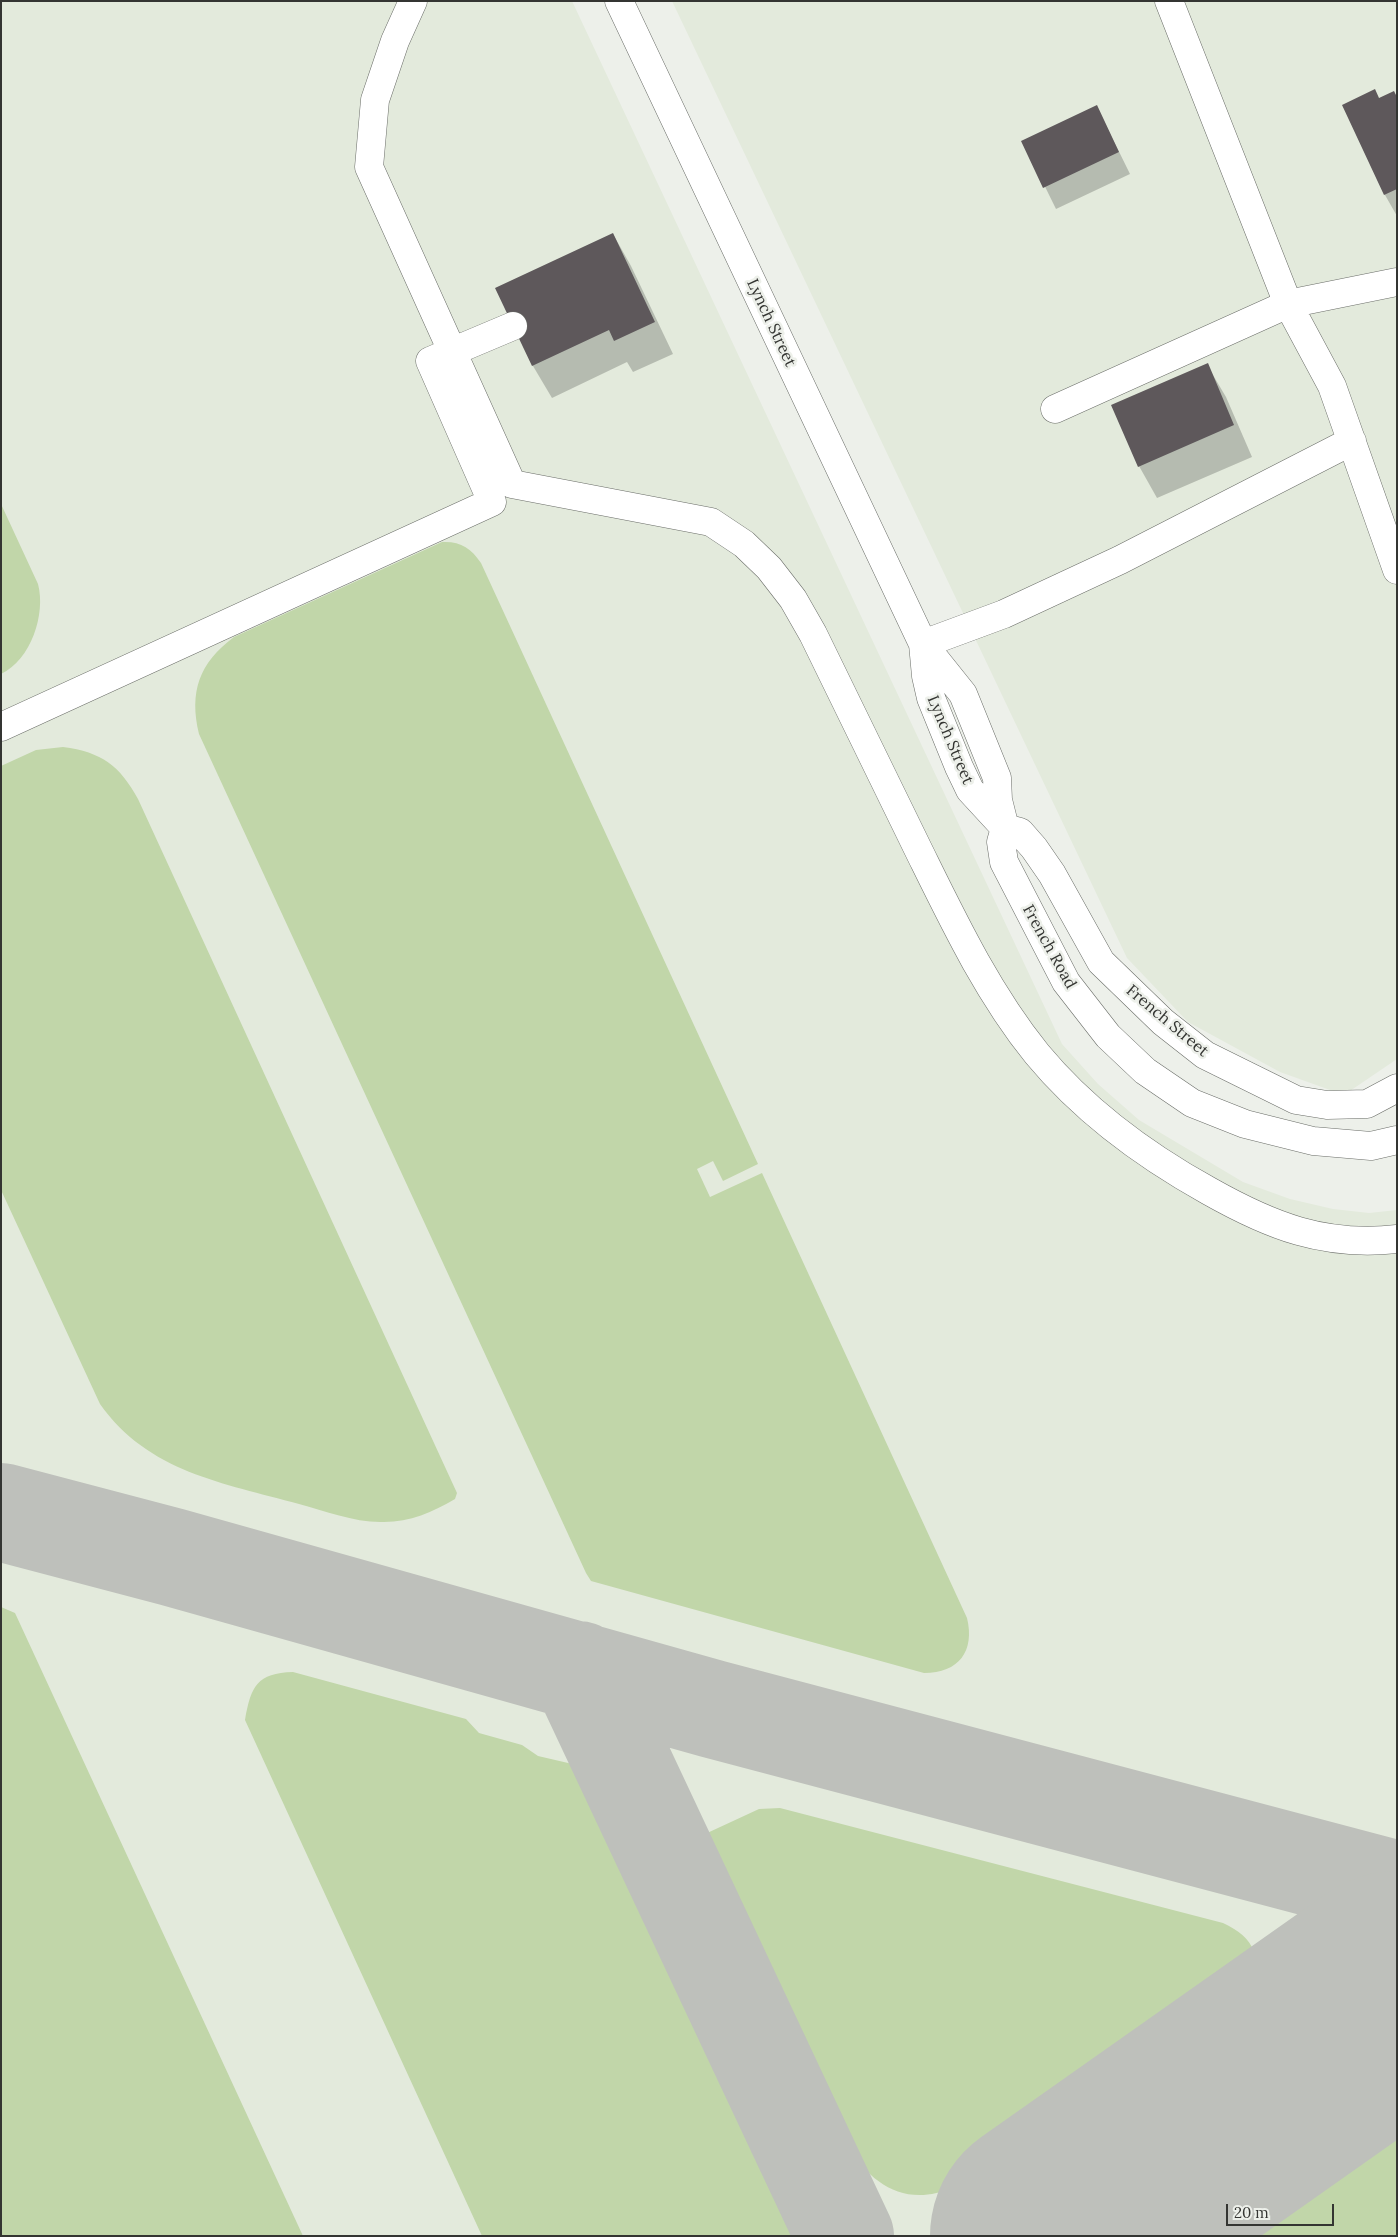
<!DOCTYPE html>
<style>
body{margin:0}
#map{position:relative;width:1398px;height:2237px;overflow:hidden;background:#edf0ea;font-family:Lora,serif}
canvas{display:block}
.frame{position:absolute;inset:0;border:2px solid #343532;pointer-events:none}
.scale{position:absolute;left:1226px;top:2204px;width:108px;height:22px;box-sizing:border-box;border:2px solid #343532;border-top:0;padding-left:6px;font-size:15px;line-height:18px;white-space:nowrap;color:#343532;-webkit-text-stroke:4px #edf0ea;paint-order:stroke}
</style>
<div id="map">
<canvas width="1398" height="2237"></canvas>
<div class="frame"></div>
<div class="scale">20 m</div>
</div>
<script>
const ctx = document.querySelector('canvas').getContext('2d');
ctx.lineJoin = 'round';
function fillPath(path, color) { ctx.fillStyle = color; ctx.fill(path, 'evenodd'); }
function strokePath(path, color, width, dash) { ctx.strokeStyle = color; ctx.lineWidth = width; ctx.lineCap = dash ? 'butt' : 'round'; ctx.setLineDash(dash || []); ctx.stroke(path); }
function label(font, color, halo, rows, align = 'center') {
  ctx.font = font + ' Lora,serif'; ctx.lineWidth = 5; ctx.setLineDash([]); ctx.textBaseline = 'middle'; ctx.strokeStyle = halo; ctx.fillStyle = color; for (const [text, x, y, turn = 0] of rows) {
    ctx.save(); ctx.translate(x, y); ctx.rotate((+turn || 0) * Math.PI / 180); ctx.textAlign = isNaN(turn) ? turn : align; if (halo) ctx.strokeText(text, 0, 0); ctx.fillText(text, 0, 0); ctx.restore();
  }
}
const built = new Path2D(`
 M1 1H572L1062 1044 1098 1084 1139 1120 1243 1182 1290 1199 1333 1209 1369 1213 1397 1210V2236H1Z
 M672 1H1397V1059L1344 1095 1280 1072 1188 1022 1127 958Z`);
const green = new Path2D(`
 M1 504 38 584C46 614 31 660 1 674Z
 M442 542C460 541 471 548 481 563L758 1164 723 1181 713 1161 697 1169 710 1197 762 1173 967 1618C975 1651 959 1673 924 1673L591 1581 586 1573 199 734C189 692 199 663 234 637Z
 M63 747C102 752 120 766 138 799L457 1493 455 1499C433 1512 410 1522 384 1522 355 1523 326 1511 299 1504 223 1483 148 1472 100 1404L1 1190V766L36 750Z
 M1 1607 15 1613 303 2236H1Z
 M293 1672 466 1719 479 1733 522 1745 538 1756 581 1766 797 2236H482L245 1720C251 1686 257 1673 293 1672Z
 M780 1808 1223 1923C1254 1937 1265 1959 1248 1991L955 2187C906 2208 873 2186 846 2145L705 1834 759 1809Z
 M1397 2090V2236H1186Z`);
const shadow = new Path2D(`
 M1397 98V216L1385 195 1344 105Z
 M1097 107 1130 174 1056 209 1023 142Z
 M613 234 631 266 673 354 633 372 627 362 552 398 533 366 497 289Z
 M1207 365 1226 397 1252 457 1157 498 1139 466Z`);
const taxiway = new Path2D(`
 M1 1512 172 1557 713 1709 1397 1890
 M579 1670 845 2236
 M1048 2236 1055 2233`);
const runway = new Path2D(`
 M1051 2236 1397 1992`);
const building = new Path2D(`
 M1375 89 1379 98 1394 91 1397 97V189L1384 195 1342 105Z
 M1097 105 1119 152 1043 188 1021 141Z
 M613 233 655 322 614 341 609 330 532 366 495 288Z
 M1208 363 1234 425 1138 467 1111 405Z`);
const minor = new Path2D(`
 M413 1 395 41 375 100 369 167 512 484 711 522 744 544 769 568 793 599 813 634C848 706 883 777 918 849 953 920 987 992 1037 1054 1085 1112 1144 1155 1209 1191 1271 1226 1324 1247 1397 1239
 M619 1 923 644 963 694 997 778 998 800 1005 828 970 790 959 767 931 698 926 676 923 644
 M1169 1 1288 304 1332 386 1397 570
 M1055 409 1288 304 1397 282
 M923 644 1004 614 1120 560 1352 441
 M1 727 492 502 430 361 513 326
 M1397 1088 1367 1104 1327 1105 1296 1100 1205 1055 1163 1022 1101 962 1052 874 1034 848 1020 832 1005 828 1001 842 1004 862 1066 982 1108 1036 1145 1071 1192 1103 1245 1124 1313 1141 1371 1146 1397 1140`);
const streetNames = [
 ["Lynch Street",771,323,65],
 ["Lynch Street",950,740,67],
 ["French Road",1049,947,61],
 ["French Street",1167,1021,40]
];
fillPath(built, '#e3eadc');
fillPath(green, '#c1d6a9');
fillPath(shadow, '#0003');
strokePath(taxiway, '#bec0bb', 98);
strokePath(runway, '#bec0bb', 242);
fillPath(building, '#5e585b');
strokePath(minor, '#6a6d68', 29);
strokePath(minor, '#fff', 28);
label('16px', '#343532', '#edf0ea', streetNames);
</script>
